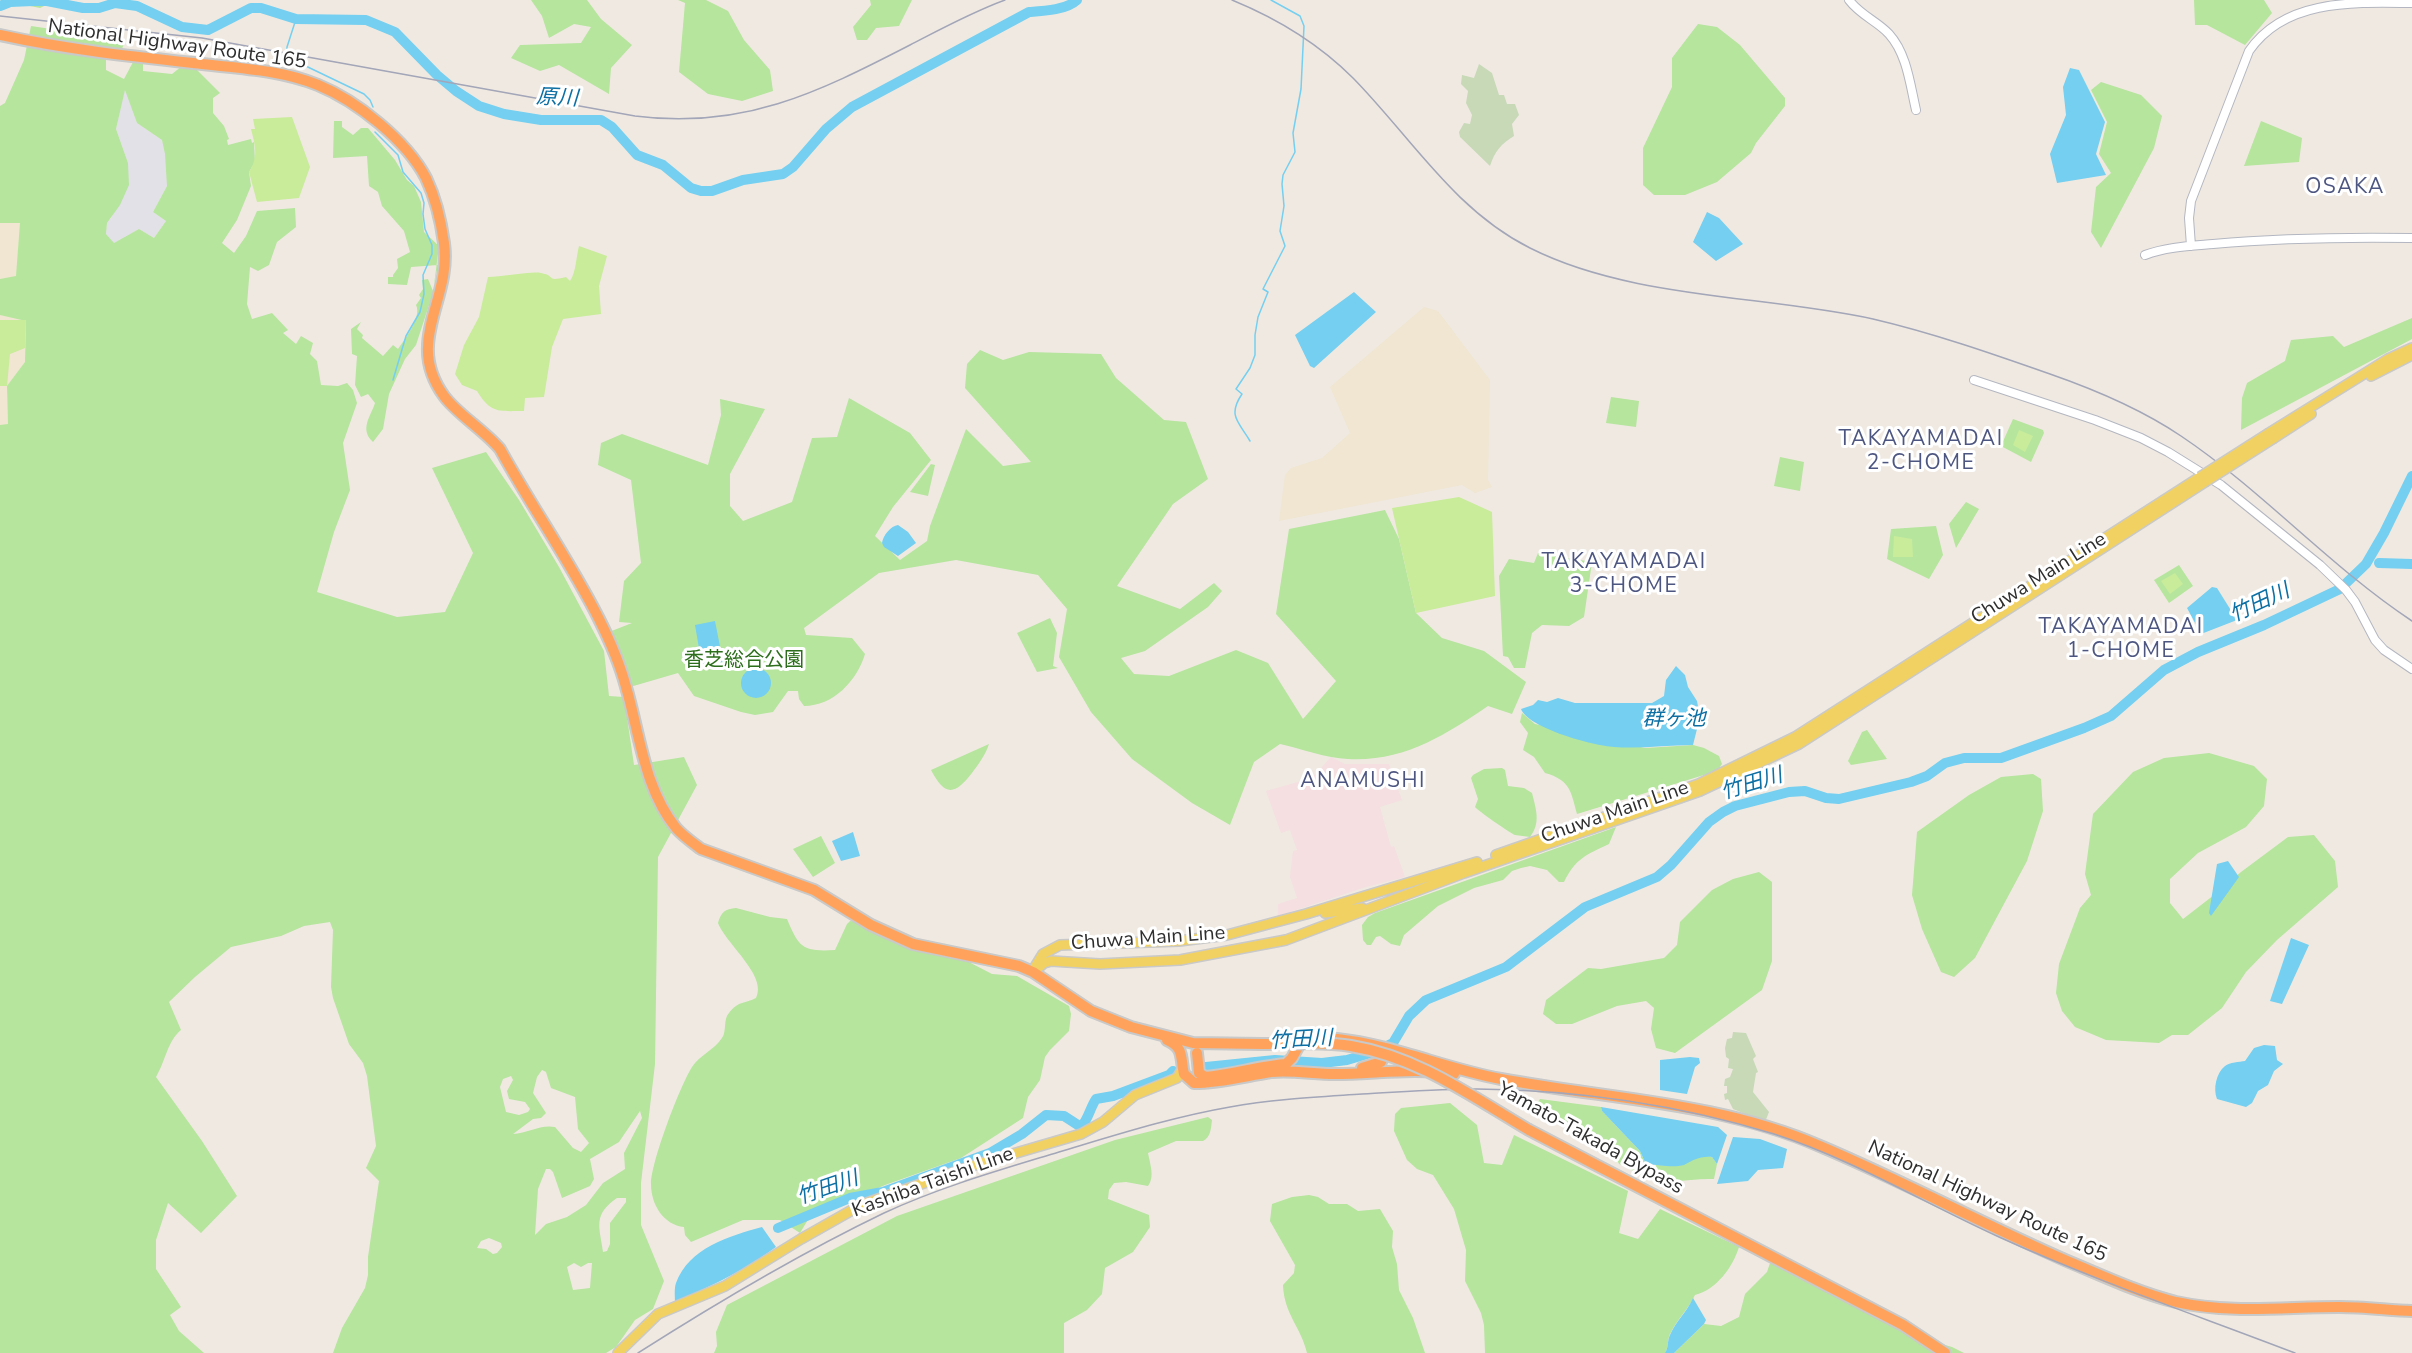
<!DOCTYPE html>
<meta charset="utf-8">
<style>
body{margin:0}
canvas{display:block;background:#efe9e1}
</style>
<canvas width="2412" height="1353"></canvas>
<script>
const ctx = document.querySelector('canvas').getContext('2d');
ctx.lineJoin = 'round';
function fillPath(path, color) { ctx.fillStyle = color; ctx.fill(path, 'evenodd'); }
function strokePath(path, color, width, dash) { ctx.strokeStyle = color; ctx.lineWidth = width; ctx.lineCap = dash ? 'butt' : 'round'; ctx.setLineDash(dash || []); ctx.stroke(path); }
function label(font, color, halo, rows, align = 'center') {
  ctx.font = font + ' "Nunito Sans","Noto Sans JP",sans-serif'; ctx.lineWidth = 6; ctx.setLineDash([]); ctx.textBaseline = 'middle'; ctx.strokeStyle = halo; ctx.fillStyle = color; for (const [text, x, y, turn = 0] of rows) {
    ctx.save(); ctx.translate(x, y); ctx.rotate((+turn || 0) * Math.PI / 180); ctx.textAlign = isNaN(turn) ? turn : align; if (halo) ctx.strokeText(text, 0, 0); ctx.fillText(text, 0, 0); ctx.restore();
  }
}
const industrial = new Path2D(`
 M125 88 137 123 162 140 166 154 167 186 153 212 166 221 154 238 139 229 114 244 106 234 107 223 112 217 128 163 116 129Z`);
const education = new Path2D(`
 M0 223H20L26 320 25 362 13 383 7 387 8 425H0Z
 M1424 307 1438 311 1490 380 1488 480 1492 487 1475 493 1462 485 1279 521 1285 475 1291 468 1322 458 1350 433 1330 387Z`);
const medical = new Path2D(`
 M1331 757 1345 764H1389L1402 800 1380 807 1391 847 1394 846 1405 877 1366 887 1278 916V904L1297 898 1290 877 1293 851 1297 850 1290 830 1281 833 1266 791 1312 778Z`);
const green = new Path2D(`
 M0 0H56L40 8Z
 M531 0H587L601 19 632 45 611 68 609 94 559 65 540 71 511 58 520 45 581 43 591 27 574 24 549 38 542 16Z
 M678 0H706L728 11 744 40 770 70 773 91 742 101 708 94 679 72 685 3Z
 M870 0H912L899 26 876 28 867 40H857L853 27 871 5Z
 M2194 0H2264L2272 13 2245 45 2207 25H2195Z
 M1698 24 1717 27 1740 45 1785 98V106L1756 143 1751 153 1717 182 1685 195H1654L1643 185V148L1672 87V58Z
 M31 26 125 40 122 49 106 56V70L124 79 133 62 143 63V71L172 74 182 66 195 68 220 93 213 98V113L224 126 229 139 227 140 228 145 251 139 252 143 254 142 255 162 249 172 251 186 237 220 222 243 234 253 246 236 257 211 295 208 296 227 277 242 269 265 258 271 250 267 247 304 252 319 272 313 288 330 283 333 296 344 301 336 313 343 310 354 317 361 321 385 338 386 347 383 353 390 357 403 343 443 350 490 334 532 317 592 397 617 445 612 473 553 432 468 486 452 519 500 559 567 604 651 609 696 624 697 634 765 684 757 697 785 658 857 655 1064 641 1183V1225L664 1281 653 1309 635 1320 616 1347 606 1353H333L342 1328 365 1288 368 1275V1257L379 1181 366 1168 376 1146 367 1076 363 1063 349 1044 333 998 331 987 333 930 330 922 304 926 281 936 231 947 195 977 169 1002 181 1030C167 1042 166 1060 156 1077L202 1141 237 1196 201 1233 168 1203 156 1240V1269L181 1307 170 1315 179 1331 204 1353H0V425L8 424 7 386 25 362 26 321 0 315V279L16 276 20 223H0V106L5 103 24 60ZM125 90 137 123 162 140 165 154 167 186 153 212 166 221 154 238 139 229 114 243 106 234 107 223 120 205 129 185 128 163 116 129ZM542 1070 546 1072 551 1088 575 1097 578 1129 589 1143 581 1152 573 1148 555 1127C541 1124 528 1133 513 1134L533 1119 541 1118 546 1113 533 1093 537 1077ZM511 1076 513 1080 507 1091 509 1099 525 1102 530 1109 528 1112 519 1115 506 1112 500 1087 503 1079ZM640 1111 642 1118 624 1153 625 1169 603 1183 586 1205 567 1217 546 1224 535 1235 538 1189 546 1169H550L553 1172 562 1198 590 1186 594 1179 590 1159 619 1142ZM617 1198H626V1202L610 1223V1244L607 1251 603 1252C599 1225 593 1215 617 1198ZM489 1238 501 1243 502 1247 497 1253 493 1254 486 1249 477 1248 481 1241ZM574 1263 581 1267 588 1263H592L590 1288 573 1290 567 1267Z
 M2101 82 2141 95 2162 116 2154 148 2101 248 2091 232 2096 187 2111 173 2099 154 2107 122 2091 90Z
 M334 121H342V127L353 135 361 128H368L395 160 407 180 414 186 421 202 424 232 439 246 433 293 416 345 405 359 389 394 383 429 373 442C359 429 371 416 375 403L368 394 361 397 355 385 357 356 352 354 351 329 361 322 357 329 363 335 362 338 383 356 393 345 398 349C405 339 422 317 416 305L421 298 419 295 423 289 422 280 428 279 433 291 438 265 411 267 407 285 388 284V277H393V275L398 268 397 259 410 252 404 231 382 206 378 192 369 186 367 156 333 158Z
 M2261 121 2302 138 2299 162 2244 166Z
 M2412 318V339L2241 430 2242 398 2247 383 2285 361 2291 340 2333 336 2344 347Z
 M980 350 1003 360 1029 352 1101 354 1116 378 1164 420 1186 422 1208 479 1173 504 1117 586 1180 609 1214 583 1222 591 1208 607 1145 651 1121 658 1134 674 1169 676 1236 650 1268 663 1303 719 1336 681 1276 614 1289 529 1385 510 1399 539 1416 613 1442 638 1484 651 1526 682 1512 714 1488 706C1445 735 1404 762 1348 759 1326 758 1302 749 1280 744L1254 762 1230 825 1192 803 1132 759 1091 712 1059 657 1067 609 1038 575 956 560 879 573 804 628 806 635 852 638 865 654C857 681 833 706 804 706L799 699 798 691H788L773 712 755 715 741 712 694 696 678 673 630 687 609 632 632 623 619 622 624 581 641 563 631 480 598 465 601 443 622 434 708 465 721 415 720 399 765 409 730 474V506L743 521 792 502 812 438 837 437 849 398 910 433 931 460 893 507 875 536 900 560 927 541 930 526 966 429 1003 466 1031 462 965 388 967 364Z
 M1611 397 1639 401 1636 427 1606 423Z
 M2013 419 2043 430 2044 433 2031 462 2001 446Z
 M1780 457 1804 462 1800 491 1774 486Z
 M931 464 935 465 928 496 910 492Z
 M1966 502 1979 509 1956 548 1949 524Z
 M1936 526 1943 555 1929 579 1887 559 1891 529Z
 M1538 553 1592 562 1584 617 1569 626 1542 625 1532 633 1525 668H1514L1508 657 1503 656 1499 576 1509 559 1534 563Z
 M2179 565 2193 586 2169 603 2154 580Z
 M1050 618 1057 633 1053 666 1058 668 1037 672 1017 633Z
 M1522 713 1535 724 1645 748 1693 745 1704 748 1719 756 1722 764 1717 771 1577 814C1571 791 1570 780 1545 773L1534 757 1523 750 1528 733 1520 722Z
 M1867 730 1887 759 1851 765 1848 761 1862 732Z
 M989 744C986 754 978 765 972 773 955 795 945 797 931 770Z
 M2209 753 2254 766 2267 779 2264 806 2246 827 2198 853 2170 879V903L2183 919 2214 895 2241 872 2288 837 2314 835 2335 861 2338 887 2277 940 2246 972 2222 1008 2188 1035H2172L2159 1043 2106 1040 2075 1027 2062 1011 2056 993 2059 964 2080 908 2091 895 2085 874 2093 814 2133 772 2164 758Z
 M1502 768 1505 770 1508 786 1524 788 1532 793C1536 809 1541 823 1530 837 1525 836 1520 836 1515 835 1510 833 1477 810 1475 807L1478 799 1471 778 1473 775 1484 769Z
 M2033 774 2041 779 2043 811 2027 861 1975 958 1954 977 1941 972 1922 929 1912 895 1917 832 1969 795 2001 777Z
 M1616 827 1609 844C1586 855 1576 858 1564 882H1559L1547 870 1530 866 1521 868 1512 871 1503 880 1474 888 1438 906 1404 935 1400 946 1391 944 1380 936 1376 937 1371 945H1367L1363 940 1362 925 1368 917 1375 913Z
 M821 836 835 863 813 877 793 849Z
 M1759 872 1772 882V961L1762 990 1675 1053 1656 1048 1651 1029 1654 1008 1646 1001 1617 1006 1572 1024H1556L1543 1014 1546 1000 1588 968 1601 969 1664 958 1677 945 1680 922 1712 890 1733 879Z
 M736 908 770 917 787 919C799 947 802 952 835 950L847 924 850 921 858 922 963 959 992 974 1017 976 1069 1006 1071 1014 1069 1031 1050 1050 1045 1057 1040 1080 1028 1097 1023 1118 961 1158 885 1185 809 1218 800 1233 780 1220H743L691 1242 685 1235 684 1227C664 1225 651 1205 651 1184 651 1162 680 1086 692 1067 700 1055 714 1050 722 1038 727 1031 723 1019 729 1013 738 1001 744 1004 756 998 768 976 726 944 718 923 721 912 725 909 736 908Z
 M1540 1099 1601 1107 1602 1111 1640 1151 1645 1162 1648 1164 1650 1173 1642 1175 1619 1164C1615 1155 1612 1146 1604 1140 1583 1125 1553 1128 1533 1109Z
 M1450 1103 1477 1125 1484 1163 1502 1165 1514 1135 1628 1191 1619 1233 1638 1239 1660 1209 1739 1247C1733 1267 1716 1290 1695 1295 1688 1310 1677 1319 1670 1334 1667 1340 1669 1347 1665 1353H1485L1484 1325 1481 1313 1465 1281 1466 1250 1454 1209 1433 1175 1417 1169 1407 1160 1394 1131 1395 1114 1401 1108Z
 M1208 1117 1212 1120C1211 1128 1211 1137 1203 1141H1176L1148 1153C1150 1164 1155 1177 1148 1186L1126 1182 1114 1183 1109 1190 1108 1199 1149 1215 1150 1227 1133 1252 1105 1268 1102 1294 1087 1310 1064 1323V1353H714L717 1346 716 1332 727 1305 897 1216 1115 1140Z
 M1707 1156 1712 1157 1717 1164 1714 1179C1694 1178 1675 1184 1655 1179L1656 1165 1679 1166 1694 1158Z
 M1309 1195 1318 1197 1329 1204H1347L1358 1211 1380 1209 1393 1231 1392 1247 1397 1264 1399 1290 1413 1318 1425 1353H1307C1301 1327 1284 1314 1283 1285L1294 1273 1295 1265 1270 1221 1272 1204 1292 1197Z
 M1770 1263 1910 1335 1952 1347 1964 1353H1674L1704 1324 1721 1326 1739 1317 1745 1294 1767 1272Z`);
const cemetery = new Path2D(`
 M1479 64 1492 73 1499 95H1504L1507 104H1515L1519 115 1512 124 1514 136C1501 144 1495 151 1490 166L1460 137 1459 132 1464 123 1470 124 1472 115 1466 103 1468 91 1461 84 1462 75 1474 78Z
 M1733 1032 1746 1033 1756 1056 1753 1059 1758 1072 1756 1073 1753 1092 1769 1112 1765 1122 1733 1109 1728 1099 1725 1100 1724 1094 1727 1093V1086H1724L1725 1079 1730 1077 1733 1069 1728 1068 1729 1059 1726 1057 1725 1048 1727 1039 1732 1038Z`);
const pitch = new Path2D(`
 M292 117 310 167 299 198 257 202 249 172C259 157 255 145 251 129H255L253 119Z
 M579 246 607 256 599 286 601 314 563 319 552 347 544 397 525 398 524 411C499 411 491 414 477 391L462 385 455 374 464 345 479 317 488 277C502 277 531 271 541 273 557 276 545 282 566 277L570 281C576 272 576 258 579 246Z
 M0 320H26L25 348 10 354 7 386H0Z
 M2019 430 2033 436 2025 452 2013 445Z
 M1459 497 1492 512 1495 596 1416 613 1392 508Z
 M1894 536 1912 539 1913 557H1893Z
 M2175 573 2183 584 2170 594 2161 581Z`);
const water = new Path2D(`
 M2070 68 2079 70 2105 122 2096 154 2106 175 2057 183 2050 154 2066 115 2063 87Z
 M1707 212 1719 218 1743 244 1716 261 1693 242Z
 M1354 292 1376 312 1314 368 1310 366 1295 335Z
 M898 525 908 532 916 543 898 556 884 547 882 543C883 535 891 526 898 525Z
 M2212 587 2217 588 2237 620 2201 634 2187 608Z
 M715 621 723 662 702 666 695 625Z
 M1676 666 1685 675 1688 687 1697 701 1700 717 1693 745C1667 745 1640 749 1614 747 1594 746 1528 728 1521 709L1533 705 1538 700 1547 702 1558 698 1575 703H1652L1664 696 1666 680Z
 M741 683a15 15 0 1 1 30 0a15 15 0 1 1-30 0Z
 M853 832 860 856 841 861 832 841Z
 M2228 861 2239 877 2211 916 2209 913 2217 864Z
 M2291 938 2309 945 2282 1004 2270 1001Z
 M2264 1045 2275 1046 2277 1060 2283 1064 2274 1071 2268 1085 2258 1091 2252 1103 2246 1107 2217 1099C2213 1089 2216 1073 2225 1066 2230 1062 2239 1062 2245 1061L2254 1048Z
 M1690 1057 1699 1058 1700 1063 1695 1067 1687 1094 1660 1090V1060Z
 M1601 1107 1718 1127 1727 1135 1717 1164 1712 1157C1699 1156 1694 1160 1684 1165 1674 1168 1658 1165 1648 1164L1645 1162 1640 1151 1602 1111Z
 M1733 1137 1760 1139 1787 1149 1783 1168 1758 1170 1748 1181 1717 1184Z
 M762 1227 776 1247C742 1272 713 1285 675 1302 675 1297 674 1289 676 1283 689 1248 729 1236 762 1227Z
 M1693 1298 1706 1320 1704 1324 1674 1353H1665C1669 1347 1667 1341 1670 1335 1676 1321 1687 1312 1693 1298Z`);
const stream = new Path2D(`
 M1077 1 1081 0
 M296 19 287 47V57L364 94 370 100 373 107
 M375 132 398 155 403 172 421 193 424 203 423 214 425 229 432 245V254L423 275 424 294 420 312 406 336 393 380
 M1250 441C1239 422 1227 416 1242 394L1236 389 1250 368 1255 355V335L1258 317 1268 292 1263 289 1285 246 1280 231 1284 206 1282 184 1283 175 1295 152 1293 133 1301 89 1304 26 1300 16 1271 0`);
const river = new Path2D(`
 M0 6 10 2 33 1H47L83 8H99L115 3 137 6 182 27 208 30 251 8H261L296 19 366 20 395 32 437 75 456 91 479 106 504 114 541 120H601L612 127 637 155 663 165 691 188 701 191H712L743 180 783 174 793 167 826 129 852 107 1029 12C1045 11 1066 10 1077 0
 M2379 563 2412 564
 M1206 1067 1275 1060 1322 1063 1347 1060 1377 1051 1393 1043 1409 1016 1426 1000 1506 967 1585 907 1657 877 1671 865 1709 822 1723 812 1735 806 1789 792 1805 791 1826 798 1839 799 1911 782 1927 776 1945 763 1964 758H2001L2084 728 2111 716 2164 670 2198 652 2264 625 2340 589 2366 564 2384 533 2412 476
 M778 1228 850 1198 883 1192 990 1153 1022 1134 1046 1115 1064 1116 1081 1127C1088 1120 1090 1108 1096 1099L1113 1096 1169 1075 1173 1071`);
const minor = new Path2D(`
 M1849 0C1860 15 1877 21 1889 34 1907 54 1910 84 1916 110
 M2191 246 2189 218 2191 201 2249 51C2284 0 2349 2 2412 3
 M2145 255C2166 247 2190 246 2213 244 2280 238 2345 237 2412 238
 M1974 380 2095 420 2141 438 2168 452 2221 485 2320 565 2346 590 2355 602 2375 640 2384 650 2412 669`);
const major = new Path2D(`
 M2371 376 2412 355
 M2269 433 2388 359 2412 348
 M2274 438 2311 414
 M1496 855 1699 784 1795 737 2200 477
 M1325 913 1362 908
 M1035 967 1043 954 1060 945 1179 941 1227 935 1306 914 1477 862
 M1033 972 1044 963 1051 961 1100 964 1180 960 1286 940 1464 873 1700 791 1799 744 2205 482
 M618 1353 658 1314 725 1286 801 1239 861 1205 975 1165 1081 1134 1103 1122 1135 1095 1177 1078 1183 1068`);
const highway = new Path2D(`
 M0 35C64 49 128 56 193 63 234 68 279 69 318 85 357 101 406 140 426 178 436 199 441 221 444 243 452 300 404 341 444 396 457 414 484 430 500 449 531 506 570 561 599 619 610 641 620 664 626 687 640 735 644 788 676 828 683 836 693 843 701 849L814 890 871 925 913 944 1019 966 1033 972 1091 1011 1131 1027 1193 1043 1263 1044
 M1337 1039C1393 1045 1446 1069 1501 1079 1608 1099 1719 1102 1820 1146 1903 1181 1983 1224 2065 1260 2101 1275 2139 1293 2176 1302 2231 1314 2283 1307 2339 1307 2363 1307 2388 1310 2412 1311
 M1167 1040C1185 1048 1180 1058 1184 1074L1194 1083C1221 1083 1245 1076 1271 1072 1293 1070 1313 1074 1335 1074 1375 1074 1415 1067 1454 1074
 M1197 1053 1199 1073 1205 1077C1232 1075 1259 1066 1286 1064L1292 1058 1303 1038
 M1362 1068 1381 1062 1384 1054 1380 1049
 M1529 1130 1903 1325 1945 1353`);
const rail = new Path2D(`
 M1232 0C1276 18 1319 44 1353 78 1411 137 1454 210 1530 248 1631 299 1763 295 1873 319 1933 333 1993 354 2050 374 2096 390 2141 409 2181 436 2263 491 2329 566 2412 621
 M0 16 202 38 635 116C742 130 817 93 910 45 941 29 972 12 1005 0
 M638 1353C718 1302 799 1254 884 1213 940 1187 1000 1170 1059 1152 1116 1135 1172 1117 1230 1107 1274 1099 1318 1097 1362 1094 1401 1092 1439 1089 1477 1089 1577 1090 1679 1105 1774 1134 1852 1159 1924 1203 1999 1237 2096 1281 2196 1315 2295 1353`);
const majorBridge = new Path2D(`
 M2200 477 2269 433
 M2205 482 2274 438`);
const highwayBridge = new Path2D(`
 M1263 1044C1292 1044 1322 1041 1351 1046 1418 1057 1471 1096 1529 1130`);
const streetNames = [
 ["National Highway Route 165",177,45,8],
 ["Chuwa Main Line",2039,579,-32],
 ["Chuwa Main Line",1615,813,-19],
 ["Chuwa Main Line",1148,939,-4],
 ["Yamato-Takada Bypass",1590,1139,29],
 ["Kashiba Taishi Line",933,1183,-20],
 ["National Highway Route 165",1987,1202,25]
];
const parkNames = [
 ["香芝総合公園",744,661]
];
const waterNames = [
 ["原川",557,99,3],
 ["竹田川",2260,604,-25],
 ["群ヶ池",1674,720],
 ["竹田川",1752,785,-17],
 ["竹田川",1301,1041,-3],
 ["竹田川",828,1189,-19]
];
const neighbourhoodNames = [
 ["OSAKA",2345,188],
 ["TAKAYAMADAI",1921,440],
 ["2-CHOME",1921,464],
 ["TAKAYAMADAI",1624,563],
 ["3-CHOME",1624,587],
 ["TAKAYAMADAI",2121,628],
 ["1-CHOME",2121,652],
 ["ANAMUSHI",1363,782]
];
fillPath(industrial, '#e3e1e8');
fillPath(education, '#f0e6d1');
fillPath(medical, '#f5dfe0');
fillPath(green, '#b6e59e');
fillPath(cemetery, '#c8d9b8');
fillPath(pitch, '#c9ec9a');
fillPath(water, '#75cff0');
strokePath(stream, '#75cff0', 1.5);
strokePath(river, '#75cff0', 10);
strokePath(minor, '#b4b7c1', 10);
strokePath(major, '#c9c9c9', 12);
strokePath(highway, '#c9c9c9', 14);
strokePath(minor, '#fff', 8);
strokePath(major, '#f2d163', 9);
strokePath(highway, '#ffa35c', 10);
strokePath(rail, '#a3a6b8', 1.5);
strokePath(majorBridge, '#c9c9c9', 12, []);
strokePath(highwayBridge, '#c9c9c9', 14, []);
strokePath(majorBridge, '#f2d163', 9);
strokePath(highwayBridge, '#ffa35c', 10);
label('20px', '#2e2e2e', '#fff', streetNames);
label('20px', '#2c6e1b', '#fff', parkNames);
label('italic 21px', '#0d6fa3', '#fff', waterNames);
ctx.letterSpacing = '1.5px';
label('21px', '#4d5680', '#fff', neighbourhoodNames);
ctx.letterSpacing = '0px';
</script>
